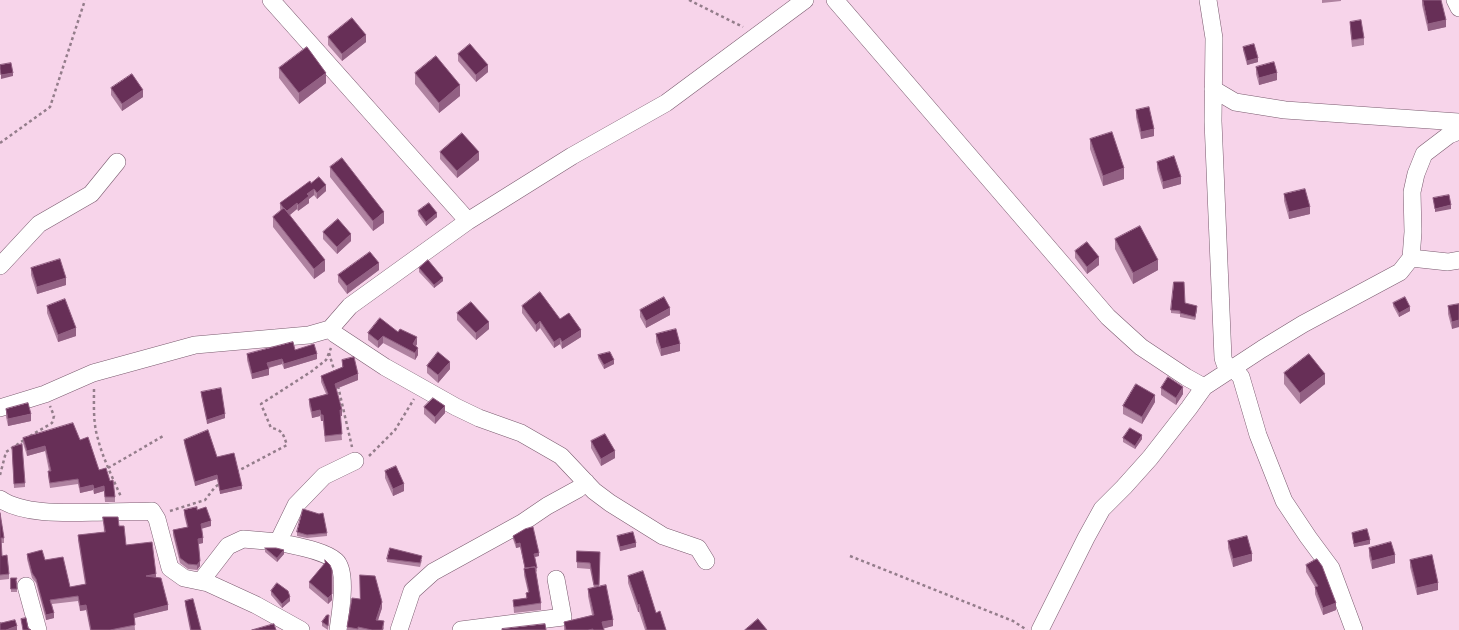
<!DOCTYPE html>
<style>
body{margin:0}
canvas{display:block;background:#f7d4ea}
</style>
<canvas width="1459" height="630"></canvas>
<script>
const ctx = document.querySelector('canvas').getContext('2d');
ctx.lineJoin = 'round';
function strokePath(path, color, width, dash) { ctx.strokeStyle = color; ctx.lineWidth = width; ctx.lineCap = dash ? 'butt' : 'round'; ctx.setLineDash(dash || []); ctx.stroke(path); }
function fillPath(path, color) { ctx.fillStyle = color; ctx.fill(path, 'evenodd'); }
const path = new Path2D(`
 M689 0 743 27
 M0 143 50 107 85 0
 M329 353 335 373
 M338 386 352 447
 M94 389C94 406 93 423 98 439 103 459 113 478 121 497
 M30 436 52 423 54 416 50 406
 M369 456 395 430 414 399
 M108 468 165 435
 M236 472 287 445C283 434 283 430 271 428L261 404 312 371 326 360 331 348
 M0 475 6 452 24 440
 M170 511 205 500 215 487 221 483
 M850 556 1013 621 1027 630`);
const minor = new Path2D(`
 M271 0 468 221
 M835 0 1108 317 1141 347 1186 377 1204 387
 M1208 0 1214 38 1213 121 1223 358 1225 364 1233 368 1241 377 1258 435 1284 501 1308 537 1331 568 1354 630
 M1455 0 1459 8
 M1213 89 1235 102 1285 110 1459 122
 M1411 258 1448 262 1459 260
 M0 266 39 224 91 194 117 162
 M330 329 335 334 385 367 456 407 479 418 521 433 561 456 594 491 610 503 663 536 698 548 706 561
 M0 408 45 394 93 373 195 345 309 335 330 329 350 306 468 221 572 156 666 103 805 0
 M0 499C26 517 78 512 109 512 124 511 138 512 152 511L157 519 170 568 184 578 208 583 256 605 301 630
 M201 581 228 546 243 539 278 542
 M26 586 38 630
 M338 630C340 615 348 572 336 561 324 550 294 546 278 542L296 505 324 476 355 461
 M399 630 412 591 433 572 522 523 547 506 578 489 586 482
 M461 630 563 617 556 579
 M1040 630 1086 538 1102 509 1124 487 1150 458 1189 408 1204 387 1262 349 1303 324 1400 272 1411 258 1413 232 1412 192 1416 174 1424 154 1449 135 1459 131`);
const wall = new Path2D(`
 M1322 0H1341V1L1322 3Z
 M1422 0H1441L1446 27 1428 31 1422 5Z
 M1350 22 1364 38V45L1352 47 1350 29Z
 M328 37 366 42 342 61 328 45Z
 M1243 47 1258 62 1247 65 1243 50Z
 M458 54 488 72 476 82 458 61Z
 M1256 67 1277 80 1259 85 1256 74Z
 M279 68 326 83 299 104 279 78Z
 M415 73 460 96 439 113 415 84Z
 M111 88 143 97 122 111 111 95Z
 M1136 110 1154 136 1141 139 1136 117Z
 M1090 139 1124 179 1103 186 1090 149Z
 M440 152 479 160 457 178 440 159Z
 M1157 162 1181 184 1163 189 1157 169Z
 M330 167 384 223 373 231 330 177Z
 M311 183 326 191 317 199 314 195 309 199V203L298 211 297 209 290 215 325 271 314 279 273 227V217L281 211 280 209V203Z
 M1284 194 1310 214 1289 219 1284 201Z
 M418 211 437 217 426 226 418 215Z
 M323 232 351 241 337 254 323 239Z
 M1115 239 1158 270 1133 284 1115 249Z
 M1075 251 1099 265 1087 274 1075 258Z
 M31 268 66 285 37 294 31 275Z
 M419 268 443 281 434 288 419 272Z
 M379 270 347 294 338 282V275Z
 M1393 303 1410 311 1399 317 1393 306Z
 M1459 304 1452 329 1448 314V306Z
 M47 306 76 336 58 342 47 313Z
 M522 306 560 319 581 337 562 349 560 344 554 348 540 328 536 332 522 313Z
 M1197 309 1195 320 1180 317V314L1171 313V310Z
 M640 310 670 315 646 328 640 317Z
 M457 313 489 329 476 340 457 320Z
 M398 332 417 344 416 346 418 355 415 360 383 343 378 348 368 340V333Z
 M656 334 680 351 661 356 656 342Z
 M295 350 317 359 284 369 282 364 269 368V375L252 379 247 360V354Z
 M598 355 614 364 604 369 598 358Z
 M342 360 358 380 336 389 342 416H340L342 440 325 442 323 421H321L320 416 312 418 309 405V399L326 394 321 382V376L342 367Z
 M427 366 450 369 438 383 427 373Z
 M1284 373 1325 384 1300 404 1284 384Z
 M1161 388 1183 394 1176 405 1161 395Z
 M201 392 225 418 207 424 201 395Z
 M1155 402 1142 424 1123 414V406Z
 M424 407 445 413 435 424 424 414Z
 M6 409 31 421 8 426 6 417Z
 M23 438 80 440 99 470 115 497V502H105L104 491 94 494 93 490 80 493 78 484 50 488 48 476V471H49L45 451 27 456 23 443Z
 M1123 438 1142 439 1135 449 1123 442Z
 M184 440 217 457 242 489 220 494 217 479 195 486 184 443Z
 M591 441 615 458 601 466 591 448Z
 M12 451 25 483V487L14 488Z
 M385 471 404 491 393 496 385 478Z
 M184 510H197L211 526 201 528 203 543 199 544 200 566 197 570 188 569 180 563 173 535V530L187 527 184 515Z
 M0 513 4 538V543H1L2 556 9 574V579L0 580Z
 M103 517 119 526 126 545 156 578 168 610 134 618 135 630H90L86 610 80 611 78 601 52 604 54 618 46 620 36 583 32 578 27 559V554L45 560 70 587 85 584 78 540V535L104 532Z
 M297 532 327 533V536L307 538 297 536Z
 M1352 533 1370 544 1354 547 1352 536Z
 M513 536 539 556 535 557 537 571 536 572 541 603V610L514 613 513 600 526 598V593L528 592 524 575 525 569 520 547 516 548 513 539Z
 M617 536 636 547 620 551 617 540Z
 M1228 541 1252 561 1233 567 1228 548Z
 M265 548 284 554 277 562 265 552Z
 M1369 548 1395 563 1372 569 1369 556Z
 M600 558 599 587 613 626 604 628V630H564V622L592 615 588 596V589L594 588 590 569 577 568V562Z
 M387 559 422 560 420 567 387 562Z
 M1410 560 1438 590 1417 595 1410 567Z
 M1306 565 1336 610 1323 615 1315 594V587L1306 572Z
 M628 576 656 613 666 630H645L639 612H638L628 583Z
 M11 578 17 581V592H11Z
 M309 582 332 600 328 604 309 588Z
 M271 591 290 601 282 608 271 595Z
 M185 601 201 630H190L185 605Z
 M382 608 378 620 384 628 383 630H347V627Z
 M329 619 328 630 322 626V622Z`);
const shadedWall = new Path2D(`
 M1446 20V27L1428 31V24Z
 M366 35V42L342 61V54Z
 M1258 58V62L1247 65V61Z
 M488 65V72L476 82V75Z
 M13 73V76L1 79V75Z
 M326 73V83L299 104V93Z
 M1277 73V80L1259 85V78Z
 M460 85V96L439 113V103Z
 M143 90V97L122 111V104Z
 M1154 129V136L1141 139V132Z
 M479 152V160L457 178V171Z
 M1124 168V179L1103 186V176Z
 M1181 177V184L1163 189V182Z
 M326 185V191L317 199V193Z
 M314 189V195L309 199V203L298 211V205L307 194Z
 M297 203V209L286 218V212Z
 M1451 205V209L1435 212V209Z
 M1310 207V214L1289 219V212Z
 M384 212V223L373 231V221Z
 M437 213V217L426 226V222Z
 M351 234V241L337 254V247Z
 M1099 257V265L1087 274V267Z
 M325 260V271L314 279V269Z
 M1158 260V270L1133 284V273Z
 M379 263V270L347 294V286Z
 M66 278V285L37 294V287Z
 M443 278V281L434 288V285Z
 M1197 306V309L1195 320V317Z
 M1410 307V311L1399 317V313Z
 M670 308V315L646 328V321Z
 M1459 320V327L1452 329V322Z
 M540 321V328L536 332V325Z
 M489 322V329L476 340V333Z
 M76 328V336L58 342V335Z
 M581 330V337L562 349V342Z
 M383 336V343L378 348V341Z
 M417 337V344L413 351V344Z
 M560 338V344L554 348V342Z
 M680 344V351L661 356V349Z
 M418 348V355L415 360V353Z
 M317 354V359L284 369V364Z
 M282 359V364L267 368V363Z
 M614 360V364L604 369V365Z
 M450 362V369L438 383V375Z
 M269 369V375L252 379V374Z
 M358 374V380L335 389V384Z
 M1325 374V384L1300 404V393Z
 M1183 387V394L1176 405V398Z
 M1155 395V402L1142 424V417Z
 M445 406V413L435 424V417Z
 M320 410V416L312 418V412Z
 M340 410H342V416H340Z
 M31 414V421L8 426V419Z
 M225 414V418L207 424V420Z
 M321 415H323V421H321Z
 M1142 435V439L1135 449V446Z
 M45 446V451L27 456V451Z
 M615 451V458L601 466V459Z
 M217 475V479L195 486V482Z
 M404 484V491L393 496V489Z
 M93 485V490L80 493V488Z
 M104 486V491L94 494V489Z
 M242 486V489L220 494V491Z
 M211 521V526L201 529V524Z
 M203 538V543L198 544V539Z
 M1370 540V544L1354 547V544Z
 M520 543V547L516 548V544Z
 M636 543V547L620 551V547Z
 M284 550V554L277 562V558Z
 M539 553V556L534 557V554Z
 M1252 554V561L1233 567V559Z
 M1395 555V563L1372 569V561Z
 M200 561V566L197 570V565Z
 M156 574V579L146 576Z
 M1438 583V590L1417 595V588Z
 M332 594V600L328 604V598Z
 M290 597V601L282 608V604Z
 M382 602V608L376 626V620Z
 M1336 603V610L1323 615V608Z
 M639 604V612H638V605Z
 M86 605V610L80 611V606Z
 M168 605V610L134 618V614Z
 M54 613V618L46 620V615Z
 M613 620V626L602 629V622Z
 M384 621 383 630H382Z
 M17 626V630H6Z`);
const building = new Path2D(`
 M1423 0H1441L1446 20 1428 24Z
 M352 18 366 35 342 54 328 37Z
 M1361 20 1364 38 1352 40 1350 22Z
 M470 44 488 65 476 75 458 54Z
 M1254 44 1258 58 1247 61 1243 47Z
 M307 47 326 73 299 93 279 68Z
 M436 56 460 85 439 103 415 73Z
 M1274 62 1277 73 1259 78 1256 67Z
 M11 63 13 73 1 75 0 69V65Z
 M132 74 143 90 122 104 111 88Z
 M1149 107 1154 129 1141 132 1136 110Z
 M1112 132 1124 168 1103 176 1090 139Z
 M462 133 479 152 457 171 440 152Z
 M1174 156 1181 177 1163 182 1157 162Z
 M342 158 384 212 373 221 330 167Z
 M319 177 326 185 317 193 314 189 307 194 309 196 298 205 297 203 287 211 284 208V209L280 203 310 181 311 183Z
 M1305 189 1310 207 1289 212 1284 194Z
 M1449 195 1451 205 1435 209 1433 198Z
 M429 203 437 213 426 222 418 211Z
 M284 208 325 260 314 269 273 217Z
 M338 219 351 234 337 247 323 232Z
 M1140 226 1158 260 1133 273 1115 239Z
 M1087 242 1099 257 1087 267 1075 251Z
 M370 252 379 263 347 286 338 275Z
 M60 259 66 278 37 287 31 268Z
 M428 260 443 278 434 285 419 268Z
 M1174 282H1184L1185 303 1197 306 1195 317 1180 313V311L1171 310Z
 M540 292 560 319 569 313 581 330 562 342 560 338 554 342 540 321 536 325 522 306Z
 M664 297 670 308 646 321 640 310Z
 M1405 297 1410 307 1399 313 1393 303Z
 M65 299 76 328 58 335 47 306Z
 M471 302 489 322 476 333 457 313Z
 M1459 304V320L1452 322 1448 306Z
 M380 318 398 332 400 329 417 337 413 344 418 348 415 353 383 336 378 341 368 333Z
 M676 329 680 344 661 349 656 334Z
 M293 342 295 350 314 344 317 354 284 364 282 359 267 363 269 369 252 374 247 354Z
 M438 352 450 362 438 375 427 366Z
 M610 352 614 360 604 365 598 355Z
 M1309 354 1325 374 1300 393 1284 373Z
 M354 357 358 374 335 384 342 410H340L342 434 325 436 323 415H321L320 410 312 412 309 399 328 394 321 376 343 367 342 360Z
 M1168 377 1183 387 1176 398 1161 388Z
 M1136 384 1155 395 1142 417 1123 406Z
 M221 388 225 414 207 420 201 392Z
 M433 398 445 406 435 417 424 407Z
 M28 403 31 414 8 419 6 409Z
 M73 423 80 440 88 437 99 470 106 468 110 481 113 480 115 497H105L104 486 94 489 93 485 80 488 78 479 50 483 48 471H51L45 446 27 451 23 438Z
 M1130 428 1142 435 1135 446 1123 438Z
 M208 430 217 457 234 453 242 486 220 491 217 475 195 482 184 440Z
 M605 434 615 451 601 459 591 441Z
 M22 444 25 483 14 484 12 447Z
 M396 466 404 484 393 489 385 471Z
 M197 507V510L206 507 211 521 201 524 203 538 198 539 200 561 197 565 188 564 180 558 173 530 188 527 184 510Z
 M303 509 319 514 323 513 327 533 307 535 297 532Z
 M0 513 4 538H1L2 556 7 555 9 574 0 575Z
 M103 517H118L119 526H124L126 545 152 542 156 574 146 576 161 578 168 605 134 614 135 625 110 630H91L86 605 80 606 78 596 50 600 54 613 46 615 36 579 32 573 27 554 42 550 45 560 63 557 70 587 86 584 78 535 105 532Z
 M533 527 539 553 534 554 537 568H535V567L525 568 520 543 516 544 513 536 525 529Z
 M1367 529 1370 540 1354 544 1352 533Z
 M633 532 636 543 620 547 617 536Z
 M1247 536 1252 554 1233 559 1228 541Z
 M1391 542 1395 555 1372 561 1369 548Z
 M265 548H276L284 550 277 558Z
 M390 548 422 556 420 563 387 559Z
 M577 551 600 552 599 585H594L590 563 577 562Z
 M1432 555 1438 583 1417 588 1410 560Z
 M1317 559 1322 566 1336 603 1323 608 1315 587 1318 586 1306 565Z
 M325 560 330 565 332 570V594L328 598 309 582 325 563Z
 M535 567 541 603 514 607 513 600 527 598 526 593 529 592 524 569Z
 M643 571 656 613 660 611 666 630H647L639 604 638 605 628 576Z
 M360 575 375 576 382 602 376 620 384 621 382 630H372L358 627V629L347 627 352 598 360 599Z
 M11 578H17L16 580 17 589H11Z
 M277 583 288 591 290 597 282 604 271 591Z
 M606 585 613 620 602 622 604 630H593V629L588 630H566L564 622 594 615 588 589Z
 M193 599 201 630H191L185 601Z
 M327 615H329L328 626 322 622Z
 M26 618 28 628 31 630H23L21 619Z
 M758 619 767 630H745Z
 M15 620 17 626 6 630H0V622V623Z
 M274 624 276 630H252Z
 M545 624 546 630H502V629Z`);
strokePath(minor, '#7a5b6f', 18);
strokePath(path, '#947d8b', 2.5, [3, 3]);
strokePath(minor, '#fff', 17);
fillPath(wall, '#af82a0');
fillPath(shadedWall, '#926083');
fillPath(building, '#672f57');
strokePath(building, '#926083', 1);
</script>
